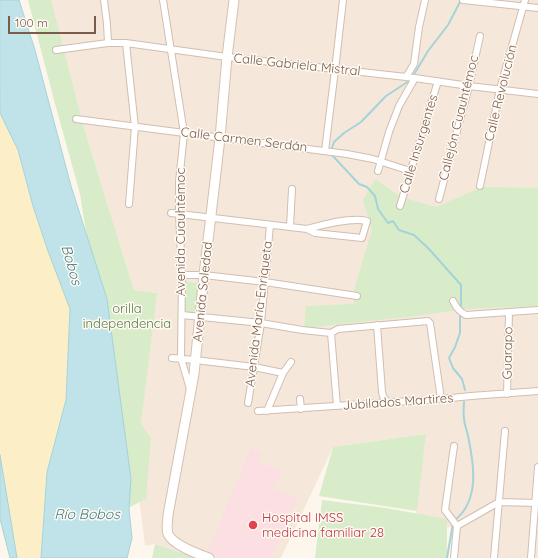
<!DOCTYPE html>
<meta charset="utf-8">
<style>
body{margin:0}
#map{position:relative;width:538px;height:558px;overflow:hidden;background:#fdf6ec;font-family:Quicksand,sans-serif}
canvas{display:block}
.scale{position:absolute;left:8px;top:16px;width:88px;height:18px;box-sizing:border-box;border:2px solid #7a5c4d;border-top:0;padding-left:5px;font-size:12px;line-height:14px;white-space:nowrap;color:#7a5c4d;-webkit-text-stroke:3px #fffaf3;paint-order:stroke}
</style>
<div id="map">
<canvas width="538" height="558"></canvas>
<div class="scale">100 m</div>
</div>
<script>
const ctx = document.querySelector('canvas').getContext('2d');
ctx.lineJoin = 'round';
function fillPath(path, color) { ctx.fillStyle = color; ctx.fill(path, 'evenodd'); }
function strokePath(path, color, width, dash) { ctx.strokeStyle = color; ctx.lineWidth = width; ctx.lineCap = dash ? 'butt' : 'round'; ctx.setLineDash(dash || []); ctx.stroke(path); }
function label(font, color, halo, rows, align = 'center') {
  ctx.font = font + ' Quicksand,sans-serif'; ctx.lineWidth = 3; ctx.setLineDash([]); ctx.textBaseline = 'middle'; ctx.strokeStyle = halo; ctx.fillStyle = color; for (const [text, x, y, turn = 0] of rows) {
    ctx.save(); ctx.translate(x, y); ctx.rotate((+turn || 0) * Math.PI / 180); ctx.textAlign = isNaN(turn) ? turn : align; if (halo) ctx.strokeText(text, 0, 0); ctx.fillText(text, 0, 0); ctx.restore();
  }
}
const residential = new Path2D(`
 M50 0H538V558H450L453 527 414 530 426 434 333 447 281 558H197L155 544 145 546 135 466 156 293 134 290 84 128Z`);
const medical = new Path2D(`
 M251 448 262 453 259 463 281 470 274 489 298 497 272 558H221L207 553Z`);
const green = new Path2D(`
 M28 0H51L84 128 134 290 157 293 141 424 151 438 146 499 130 507 80 194 54 100Z
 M375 179 401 197 436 207 482 187 538 188V306L466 309 416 316 304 328 306 306 354 304V289L372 230 363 200Z
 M185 281 200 284 198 314 184 313Z
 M426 434 417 511 319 496 333 447Z
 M322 500 386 508 447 519V558H315Z
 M155 544 197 558H152Z`);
const sand = new Path2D(`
 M0 113 18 150 33 206 48 251 70 309 66 400 47 472 41 558H17L0 455Z`);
const water = new Path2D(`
 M0 0H19L35 50 71 186 107 299 131 479 129 509 132 538 127 558H41L47 472 66 400 70 309 48 251 33 206 18 150 0 113Z
 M0 455 17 558H10L0 519Z`);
const stream = new Path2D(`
 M413 76 428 51 448 25 461 0
 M332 148 334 142 344 133 361 122 386 96 409 81
 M332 155 359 184 367 187 375 196 378 209 388 223 393 221 399 230 414 235 429 249 461 285V309
 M460 314V333L455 347 449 358 453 368 462 379 465 390
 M455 520C480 500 474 464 468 436 467 430 464 424 464 418 463 413 464 407 464 402
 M447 558 453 523`);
const street = new Path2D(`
 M104 0 107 24 108 43
 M163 0 184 133 179 182V214L182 275 181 358 190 389
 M463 0 538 8
 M126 43 135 127 129 204
 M56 50 108 43H126L227 57 415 78 469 86 538 94
 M406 77 414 64 419 27 425 0
 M76 119 347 154 373 159 410 171
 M325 151 335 70 343 0
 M378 171 389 132 399 106 415 78
 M480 186 500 89 525 0
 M439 199 469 86 480 36
 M400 206 438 81
 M171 213 307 229 315 233 362 238 367 221C353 217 321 225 307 229
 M290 227 292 189
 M182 275H204L265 282 357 296
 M453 301C456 307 459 312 466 315L538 310
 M182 315 261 323 302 330 331 333 338 329 428 321 430 323 441 399
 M377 325 382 392 383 396 388 403
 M331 333 337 406
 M172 358 195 360 254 367 283 373
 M507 394 509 312
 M300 399 301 409
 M248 403 261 323 270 225
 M258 411 441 399 471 396 538 391
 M267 411 283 373 291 362
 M454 446 445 510 457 526
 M457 526 499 502 538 503
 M454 558 457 526
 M494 558 505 431
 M531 558 538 467`);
const secondary = new Path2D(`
 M209 558C198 554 173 545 168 534 166 528 168 520 168 515L194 374 204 275 220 138 227 57 234 0`);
const markers = [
 [253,525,5,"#e0444e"]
];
const streetNames = [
 ["Calle Gabriela Mistral",297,65,6],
 ["Calle Revolución",501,93,-76],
 ["Callejón Cuauhtémoc",459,118,-76],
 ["Calle Carmen Serdán",244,140,7],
 ["Calle Insurgentes",419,144,-73],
 ["Avenida Cuauhtémoc",181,232,-90],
 ["Avenida Soledad",203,292,-84],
 ["Avenida María Enriqueta",259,314,-83],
 ["Guarapo",508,353,-89],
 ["Jubilados Martires",398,402,-4]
];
const parkNames = [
 ["orilla",127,309],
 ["independencia",127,324]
];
const healthNames = [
 ["Hospital IMSS",262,518],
 ["medicina familiar 28",262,533]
];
const waterNames = [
 ["Bobos",71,265,74],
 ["Río Bobos",87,515]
];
fillPath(residential, '#f5e8da');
fillPath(medical, '#fbdfe3');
fillPath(green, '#d8ecc9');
fillPath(sand, '#fcefc7');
fillPath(water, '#bfe3e8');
strokePath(water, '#a5d3da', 1);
strokePath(stream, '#a5d3da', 2);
strokePath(street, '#d1beb0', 8);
strokePath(secondary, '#d6c0b0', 11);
strokePath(street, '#fff', 6);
strokePath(secondary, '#fff', 9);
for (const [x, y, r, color] of markers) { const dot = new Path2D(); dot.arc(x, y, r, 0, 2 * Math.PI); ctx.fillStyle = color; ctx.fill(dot); strokePath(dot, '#fffaf3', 1.5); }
label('13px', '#7a5c4d', '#fffaf3', streetNames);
label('13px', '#537a41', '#fffaf3', parkNames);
label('13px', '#be3a42', '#fffaf3', healthNames, 'left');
label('italic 14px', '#437c86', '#fffaf3', waterNames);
</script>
